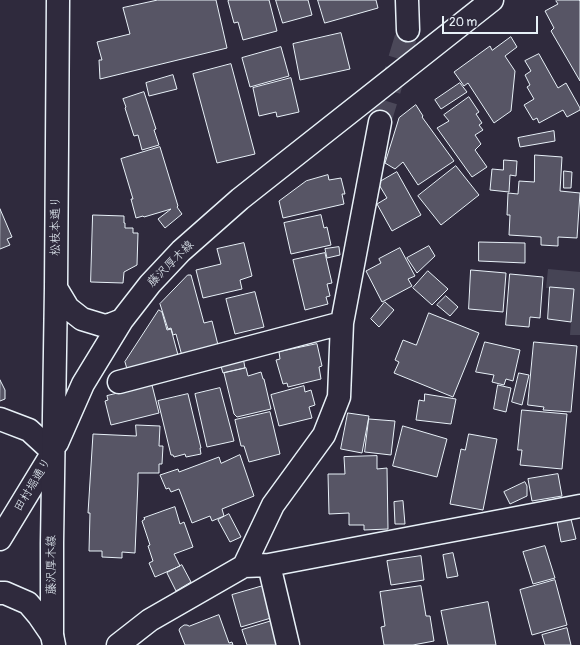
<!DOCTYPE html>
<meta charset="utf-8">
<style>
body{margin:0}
#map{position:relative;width:580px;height:645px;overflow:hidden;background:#2f2a3d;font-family:Pangolin,sans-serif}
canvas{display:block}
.scale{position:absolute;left:442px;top:16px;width:96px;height:18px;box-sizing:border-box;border:2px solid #e8f1f8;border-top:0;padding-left:5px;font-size:12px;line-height:14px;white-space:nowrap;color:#e8f1f8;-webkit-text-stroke:3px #2f2a3d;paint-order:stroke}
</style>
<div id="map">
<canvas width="580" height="645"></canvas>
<div class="scale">20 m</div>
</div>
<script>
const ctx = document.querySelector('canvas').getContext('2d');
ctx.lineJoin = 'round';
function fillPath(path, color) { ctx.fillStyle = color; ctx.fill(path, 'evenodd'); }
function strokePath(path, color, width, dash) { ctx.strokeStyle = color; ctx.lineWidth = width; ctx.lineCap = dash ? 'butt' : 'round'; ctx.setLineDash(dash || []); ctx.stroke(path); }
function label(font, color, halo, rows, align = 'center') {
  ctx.font = font + ' Pangolin,"Klee One",sans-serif'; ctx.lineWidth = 3.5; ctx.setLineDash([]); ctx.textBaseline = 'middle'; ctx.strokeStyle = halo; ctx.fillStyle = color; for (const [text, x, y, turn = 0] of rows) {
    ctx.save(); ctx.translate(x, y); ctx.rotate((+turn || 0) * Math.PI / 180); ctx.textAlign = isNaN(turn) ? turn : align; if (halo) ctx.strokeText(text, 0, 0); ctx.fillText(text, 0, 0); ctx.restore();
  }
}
const green = new Path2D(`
 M548 269 580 272V335H570L573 290 546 288Z`);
const building = new Path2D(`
 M158 0H216L227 48 100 79 99 60H102L97 42 130 34 123 8Z
 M230 0H269L277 31 243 40 238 22 234 23 228 1Z
 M276 0H308L312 15 283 23Z
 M318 0H376L378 8 325 23Z
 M557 0H579L580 1V81L551 31 554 28 545 11 558 4 556 1Z
 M341 33 350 69 300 80 293 44Z
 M511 37 517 47 505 56 515 71 511 111 494 123 468 83 464 86 454 72 490 46 492 50Z
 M281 47 289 76 250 87 242 58Z
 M539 54 558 88 566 83 580 108V110L567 117 563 110 539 123 537 118 533 120 524 105 534 99 527 87 530 85 525 75 531 71 525 61Z
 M231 64 255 154 217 163 193 74Z
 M173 75 177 89 149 96 146 83Z
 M291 78 299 112 277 117 276 112 259 116 253 88Z
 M460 83 467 92 441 109 435 100Z
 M144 92 156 129 154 130 159 145 142 150 138 135 134 136 125 108 126 107 123 99Z
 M469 97 479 112 476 114 482 123 479 125 483 130 475 135 481 144 475 150 487 167 472 177 437 128 449 121 444 115Z
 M416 105 423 116 422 117 454 161 418 185 403 162 395 169 385 163 399 118Z
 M554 131 555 141 520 147 518 138Z
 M160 147 178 206 177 207 182 214 165 228 158 219 171 209 144 217 143 216 136 218 131 199H133L121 159Z
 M535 155 562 157 560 191 580 193 577 238 558 237V246L541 245V237L509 235 510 215H507L508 193 518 194 519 181 534 182Z
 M504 160 517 161 516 176 510 175 509 192 490 190 492 169 503 170Z
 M456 166 479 195 441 225 418 196Z
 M564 171 572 172 571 188H564Z
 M397 172 421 215 392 231 377 204 387 198 378 183Z
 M328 175 329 180 341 178 345 194H342L344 204 283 218 279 201 306 181Z
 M0 209 12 237 7 239 10 245 0 249Z
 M93 215 124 216V223H125V228H133V233H138L137 265 124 272 123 283 91 282Z
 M321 215 324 228 327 227 331 245 291 254 284 223Z
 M479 242 525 243V263L479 261Z
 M244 243 252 276 240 280 242 289 203 298 196 270 221 264 217 249Z
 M429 246 435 256 417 273 407 258Z
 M339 247 340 255 327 258 325 249Z
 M400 248 415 276 408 279 412 286 382 302 366 271 381 263 379 259Z
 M325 253 332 283 327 284 330 296 326 297 328 304 305 310 293 260Z
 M471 270 506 273 503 312 469 309Z
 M428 271 448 289 432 305 413 288Z
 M510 274 543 277 540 318 530 317 529 327 506 325Z
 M188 275H191L204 323 212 321 218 345 182 356 176 334 173 335 171 328 168 329 160 304Z
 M550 287 574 289 571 322 548 319Z
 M255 292 264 327 235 334 226 299Z
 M446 296 458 307 450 316 437 305Z
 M385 302 394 310 379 327 371 319Z
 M159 310 162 312 167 330 171 329 178 355 127 369 125 362Z
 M429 313 479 333 453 397 394 373 399 362 395 360 403 340 416 345Z
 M485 342 520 350 513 381 506 379 504 385 492 382 494 375 476 372Z
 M534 342 577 346 571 412 543 410 544 407 528 405Z
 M317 344 322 366 319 367 321 379 288 387 287 383 283 384 276 360 280 359 279 352Z
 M243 357 245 368 223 373 220 363Z
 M246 368 248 376 261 372 263 379H264L271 409 237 417 234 414 224 373Z
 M519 373 529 375 522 405 512 402Z
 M0 380 5 390V399L0 401Z
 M152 385 159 413 111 425 105 401 108 400 107 396Z
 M498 385 511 388 506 412 494 409Z
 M304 386 305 392 311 390 315 405 309 407 312 418 279 426 271 395Z
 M220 388 234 441 207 447 195 394Z
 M188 394 201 448H200L201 454 186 457 185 454 174 457 173 455H171L158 401Z
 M425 394 456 399 451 424 416 420 419 400 424 401Z
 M522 410 567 414 562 469 520 465 522 450H518Z
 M270 412 280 454 249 462 244 446H241L235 420Z
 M348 413 369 416 362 453 341 449Z
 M369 419 395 421 391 455 365 452Z
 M136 425 160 426 159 446H163L162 464H159V473H138V482L135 553 122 552V558L102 557V551H89L90 513H88L93 434 136 436Z
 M403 426 447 439 437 477 393 466Z
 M469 434 497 439 483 510 450 504 461 449 465 450Z
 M240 455 254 496 222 509 224 516 212 521 210 516 192 523 179 489 171 492 169 488 166 489 160 475 178 469 179 472 219 457 221 463Z
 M377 456V469L387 468 388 529 364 530V525H349V513L329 514 328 474H345L344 457Z
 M558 474 562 496 532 501 528 479Z
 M525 482 527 486V496L510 504 504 492Z
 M403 501 405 524H395L394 502Z
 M175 507 180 524 184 522 193 547 174 554 180 566 155 577 149 563 153 561 148 546 150 545 142 521 145 519 144 518Z
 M229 514 241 537 230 542 218 520Z
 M571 519 576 539 561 542 557 522Z
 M545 546 555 578 533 584 523 552Z
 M453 553 458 576 447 578 443 555Z
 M421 556 424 580 391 585 387 561Z
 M182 565 191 582 176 591 167 573Z
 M555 580 567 625 532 635 520 590Z
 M263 586 271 618 241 627 232 595Z
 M421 586 426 616H430L434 641 413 645H384L381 627 385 626 380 592Z
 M488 602 496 645H448L441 611Z
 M219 615 229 643 232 642 233 645H185L179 630 180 628 184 625H187L189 626Z
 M275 620 283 645H247L242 630Z
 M567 628 571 645H545L542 635Z`);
const minorTunnel = new Path2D(`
 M380 122 408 30`);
const minor = new Path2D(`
 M407 0 408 30
 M380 122 342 323 339 397 324 435 273 505 244 566 269 565 580 506
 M119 382 342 323
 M0 419 29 430 53 452 0 539
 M269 565 288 645
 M0 593H5L28 603 39 616 52 635
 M118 645 150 620 244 566`);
const major = new Path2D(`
 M56 288 68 308 82 319 105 326 112 324 122 320
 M57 443 83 384 122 320 150 284 181 251 240 199 492 0
 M54 645 52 635V543L56 288 58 0`);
const streetNames = [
 ["松枝本通り",56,226,-90],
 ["藤沢厚木線",171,264,-45],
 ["田村堀通り",33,485,-59],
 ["藤沢厚木線",52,565,-90]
];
fillPath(green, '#464455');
fillPath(building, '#575565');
strokePath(building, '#e8f1f8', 1);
strokePath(minorTunnel, '#4b4859', 22, [22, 11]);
strokePath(minor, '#e8f1f8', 25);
strokePath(major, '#e8f1f8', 25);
strokePath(minor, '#2f2a3d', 22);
strokePath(major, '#2f2a3d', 22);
label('12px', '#e8f1f8', '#2f2a3d', streetNames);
</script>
